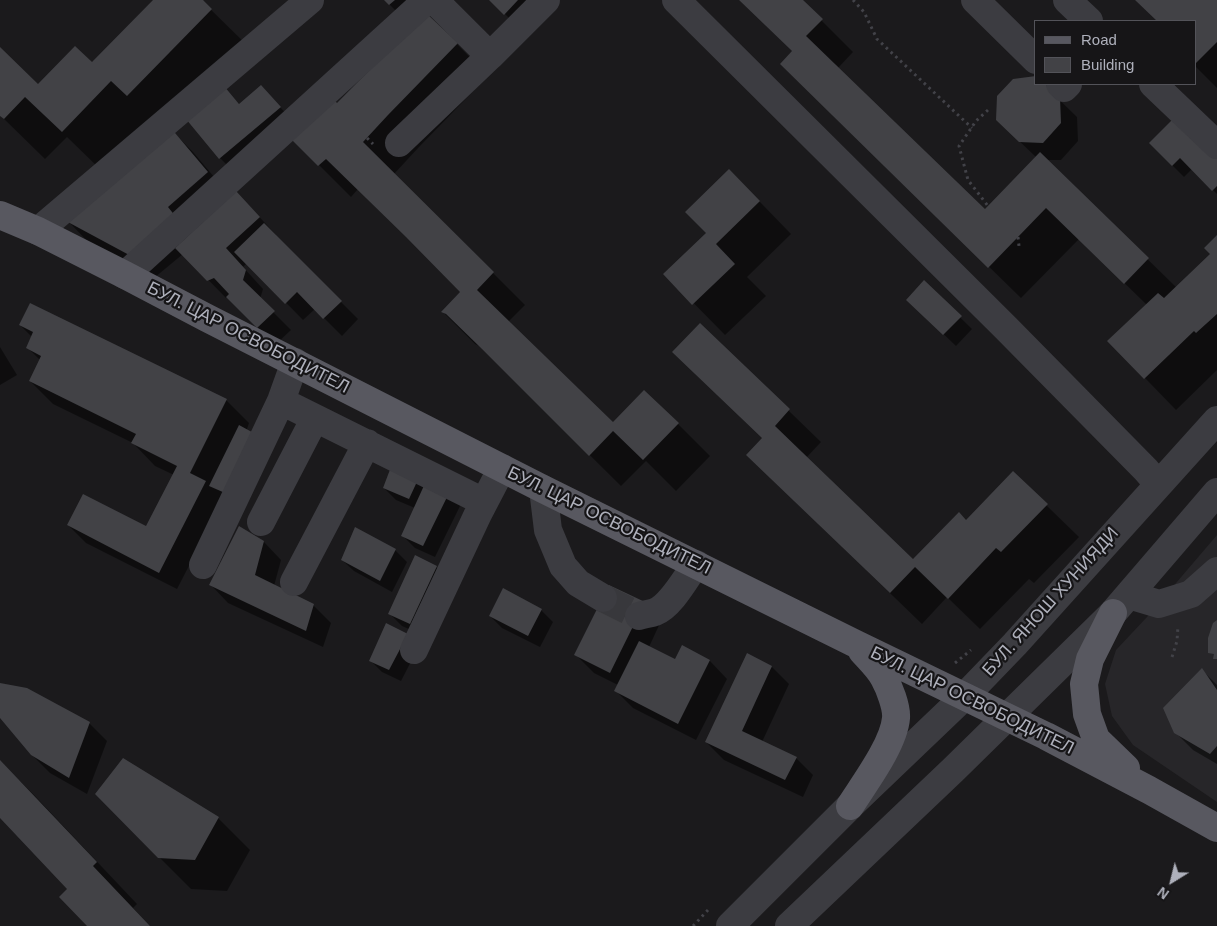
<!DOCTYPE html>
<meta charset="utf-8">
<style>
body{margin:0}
#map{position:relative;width:1217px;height:926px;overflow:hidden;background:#1b1a1c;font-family:Arial,sans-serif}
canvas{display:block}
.legend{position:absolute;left:1034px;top:20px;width:162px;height:65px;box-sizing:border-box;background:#161517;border:1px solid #535359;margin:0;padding:6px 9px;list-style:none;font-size:15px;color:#aeb0bb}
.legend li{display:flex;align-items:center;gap:10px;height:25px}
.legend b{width:25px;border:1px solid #535359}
.north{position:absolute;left:1147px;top:856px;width:50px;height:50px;-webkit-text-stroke:4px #161517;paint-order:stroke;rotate:216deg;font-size:14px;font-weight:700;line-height:20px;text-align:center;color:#aeb0bb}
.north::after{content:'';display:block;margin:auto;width:18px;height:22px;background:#aeb0bb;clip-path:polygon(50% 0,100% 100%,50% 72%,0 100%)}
</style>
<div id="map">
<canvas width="1217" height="926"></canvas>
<ul class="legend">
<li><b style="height:6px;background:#585860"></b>Road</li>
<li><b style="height:14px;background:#424246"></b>Building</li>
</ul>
<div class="north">N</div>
</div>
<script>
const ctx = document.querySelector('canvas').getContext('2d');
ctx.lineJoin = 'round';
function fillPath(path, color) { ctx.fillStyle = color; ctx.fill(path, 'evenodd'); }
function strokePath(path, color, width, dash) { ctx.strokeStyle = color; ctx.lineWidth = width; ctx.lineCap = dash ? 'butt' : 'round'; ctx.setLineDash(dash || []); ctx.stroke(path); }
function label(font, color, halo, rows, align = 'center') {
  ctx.font = font + ' Arial,sans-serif'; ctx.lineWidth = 4.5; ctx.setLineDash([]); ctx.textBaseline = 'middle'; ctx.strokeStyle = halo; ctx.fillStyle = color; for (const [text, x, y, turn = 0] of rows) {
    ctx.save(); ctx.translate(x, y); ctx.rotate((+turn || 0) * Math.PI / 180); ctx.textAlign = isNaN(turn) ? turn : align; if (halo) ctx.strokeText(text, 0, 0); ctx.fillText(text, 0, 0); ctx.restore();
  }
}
const built = new Path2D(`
 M1217 535V802L1133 745 1112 716 1105 684 1116 650 1147 617Z`);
const shadow = new Path2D(`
 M154 0H201L252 50 224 88 240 105 261 87 297 125 238 176 220 158 186 118 173 132 193 152 231 197 253 210 276 235 275 236 358 319 342 336 315 309 303 320 247 263 243 267 263 289 260 299 291 330 275 345 228 297 226 298 183 254 154 278 90 244 68 221 103 172 67 137 45 159 0 115V48L38 86 92 64Z
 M385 0H430L407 22Z
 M491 0H541L516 25Z
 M740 0H801L853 52 838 68 985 211 1037 158 1016 138 1036 84H1043L1077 117 1078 141 1061 160H1046L1177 288 1212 254 1217 237V370L1176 410 1145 378 1147 305 1079 239 1021 298 813 95 793 52Z
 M1137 0H1217V88L1196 67V21H1159Z
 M457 44 488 76 419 147 394 174 525 305 508 322 613 424H678L710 456 676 491 646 461 621 486 515 381 479 346 475 344 443 312 462 292 358 189 351 197 291 137 337 105Z
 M1150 143 1217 156V194L1192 169 1184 177Z
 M729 170 791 234 747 277 766 296 725 335 665 274 707 233Z
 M924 282 972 329 956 346 908 300Z
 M20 325 226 400 249 423 224 498 177 589 86 543 68 525 146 528 174 475 155 466 133 443 53 404 30 381 40 360 28 348 32 337Z
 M700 325 821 442 806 458 913 561 966 521 1013 473 1079 537 1034 583 1029 579 980 629 947 597 922 624 779 486 763 439Z
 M0 347 17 375 0 385Z
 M426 480 461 504 435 557 415 548 403 536 415 508 396 500 384 488Z
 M264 542 281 560 274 586 313 605 331 623 323 647 228 603 211 585Z
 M395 550 407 562 392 592 354 571 342 560Z
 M415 556 436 567 448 579 422 635 402 626 390 614Z
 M610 586 661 621 649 647 675 661 682 647 710 661 727 679 696 740 633 708 615 690 618 685 594 673 576 655Z
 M541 610 553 622 540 647 502 628 490 616Z
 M386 625 419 646 401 681 382 672 370 660Z
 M772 667 789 684 762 742 796 758 813 775 803 797 724 760 706 742Z
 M1202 670 1217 685V764L1193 750 1175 732Z
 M0 684 89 723 107 741 87 794 50 773 32 755 0 716Z
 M124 760 218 818 250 850 227 891 191 889 159 857Z
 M0 761 34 795 137 904 133 908 150 926H88L69 889 0 817Z`);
const building = new Path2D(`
 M153 0H203L212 9 127 96 111 81 62 132 25 97 4 119 0 116V47L38 84 75 46 92 62Z
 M384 0H395L389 5Z
 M489 0H518L504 15Z
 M739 0H803L823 19 806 36 985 209 1040 152 1149 258 1124 284 1046 208 988 268 780 64 792 51Z
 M1135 0H1217V42L1196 63V21H1157Z
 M426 13 458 43 388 115 363 142 494 272 477 290 613 422 644 390 679 423 643 460 613 431 589 456 482 349 446 314 441 312 460 292 406 237 326 159 318 166 289 137 329 95 337 103Z
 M1036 76V84H1045L1060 98 1061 123 1043 143 1019 142 996 120 997 96 1013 79Z
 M261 85 281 107 219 159 186 119 224 86 239 104Z
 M1174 118 1217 155V186L1212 191 1180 158 1172 166 1149 143Z
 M170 127 208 172 168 207 176 217 131 256 66 221Z
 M729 169 760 201 716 244 735 264 692 305 663 274 706 233 685 212Z
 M236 191 260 217 226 248 246 270 243 280 275 311 257 328 226 297 229 294 214 278 207 281 175 248Z
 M264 223 342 301 323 319 297 292 285 304 234 252Z
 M1217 235V314L1196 333 1194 331 1144 379 1107 341 1158 293 1164 298 1210 254 1204 248Z
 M924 280 962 316 943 335 906 300Z
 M30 303 227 399 190 473 206 481 159 573 67 525 83 494 146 526 177 466 131 443 136 434 29 381 41 356 26 348 33 332 19 325Z
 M700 323 790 409 775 426 913 559 959 512 966 520 1013 471 1048 504 1001 552 996 548 948 599 915 567 890 593 746 455 762 438 672 352Z
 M239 425 261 437 232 496 209 486Z
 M394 459 421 473 409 499 383 488Z
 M427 479 450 491 423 546 401 536Z
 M239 526 264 541 255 575 314 604 306 631 209 585Z
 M355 527 396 549 380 581 341 560Z
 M415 555 437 566 410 624 388 614Z
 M609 585 645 602 610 673 574 655Z
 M503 588 542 609 528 636 489 616Z
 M1217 620V659H1213L1214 654 1208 653V638L1213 623Z
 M386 623 408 634 389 670 369 661Z
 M639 641 675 659 682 645 710 660 678 724 614 691Z
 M747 653 772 666 742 731 797 757 785 780 705 742Z
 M1202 668 1217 690V746L1210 754 1174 733 1163 708Z
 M0 683 27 688 90 722 69 778 31 755 0 718Z
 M123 758 219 817 195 860 158 858 95 794Z
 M0 760 97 862 93 866 150 926H87L59 897 67 889 0 818Z`);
const minorTunnel = new Path2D(`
 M603 598 639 616`);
const path = new Path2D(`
 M853 0 864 12 877 39 972 128
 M988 110 976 121 959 146 968 180 988 206
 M367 138 373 144
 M1018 237 1019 246
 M1172 657 1177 641 1178 626
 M955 663 971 650
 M693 926 708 910`);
const minor = new Path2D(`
 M434 0 490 56 546 0
 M676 0 1006 328 1146 470 1158 484
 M975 0 1036 60
 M1067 0 1089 21
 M1060 84 1064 88 1068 84
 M1153 84 1217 145
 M399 143 490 56
 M38 231 310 0
 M125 275 427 0
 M281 401 484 502
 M543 489 548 530 563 566 578 583 603 598
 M261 522 315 418
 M203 565 281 401 295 362
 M294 582 367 443
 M1129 595 1159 604 1191 594 1217 571
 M639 616C644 614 650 614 655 612 671 606 686 578 696 564
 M414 650 478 514 502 468
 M730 926 850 806 964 697 1015 644 1217 420
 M789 926 953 770 1113 613 1217 492`);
const major = new Path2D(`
 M0 215 38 231 125 275 207 318 543 489 856 644 1046 736 1149 790 1217 828
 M1113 613 1090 659 1084 684 1087 714 1096 739 1126 768
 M850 806C864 784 894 744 896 718 897 707 889 687 884 678 879 668 869 659 862 651`);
const streetNames = [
 ["БУЛ. ЦАР ОСВОБОДИТЕЛ",248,338,27],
 ["БУЛ. ЦАР ОСВОБОДИТЕЛ",609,521,26],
 ["БУЛ. ЯНОШ ХУНИЯДИ",1051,602,-48],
 ["БУЛ. ЦАР ОСВОБОДИТЕЛ",972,701,26]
];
fillPath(built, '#272629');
fillPath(shadow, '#0007');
fillPath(building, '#424246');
strokePath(minorTunnel, '#38383c', 28, [28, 14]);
strokePath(path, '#424248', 3, [2.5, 4]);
strokePath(minor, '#3c3c41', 28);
strokePath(major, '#585860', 28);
label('18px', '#aeb0bb', '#161517', streetNames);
</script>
